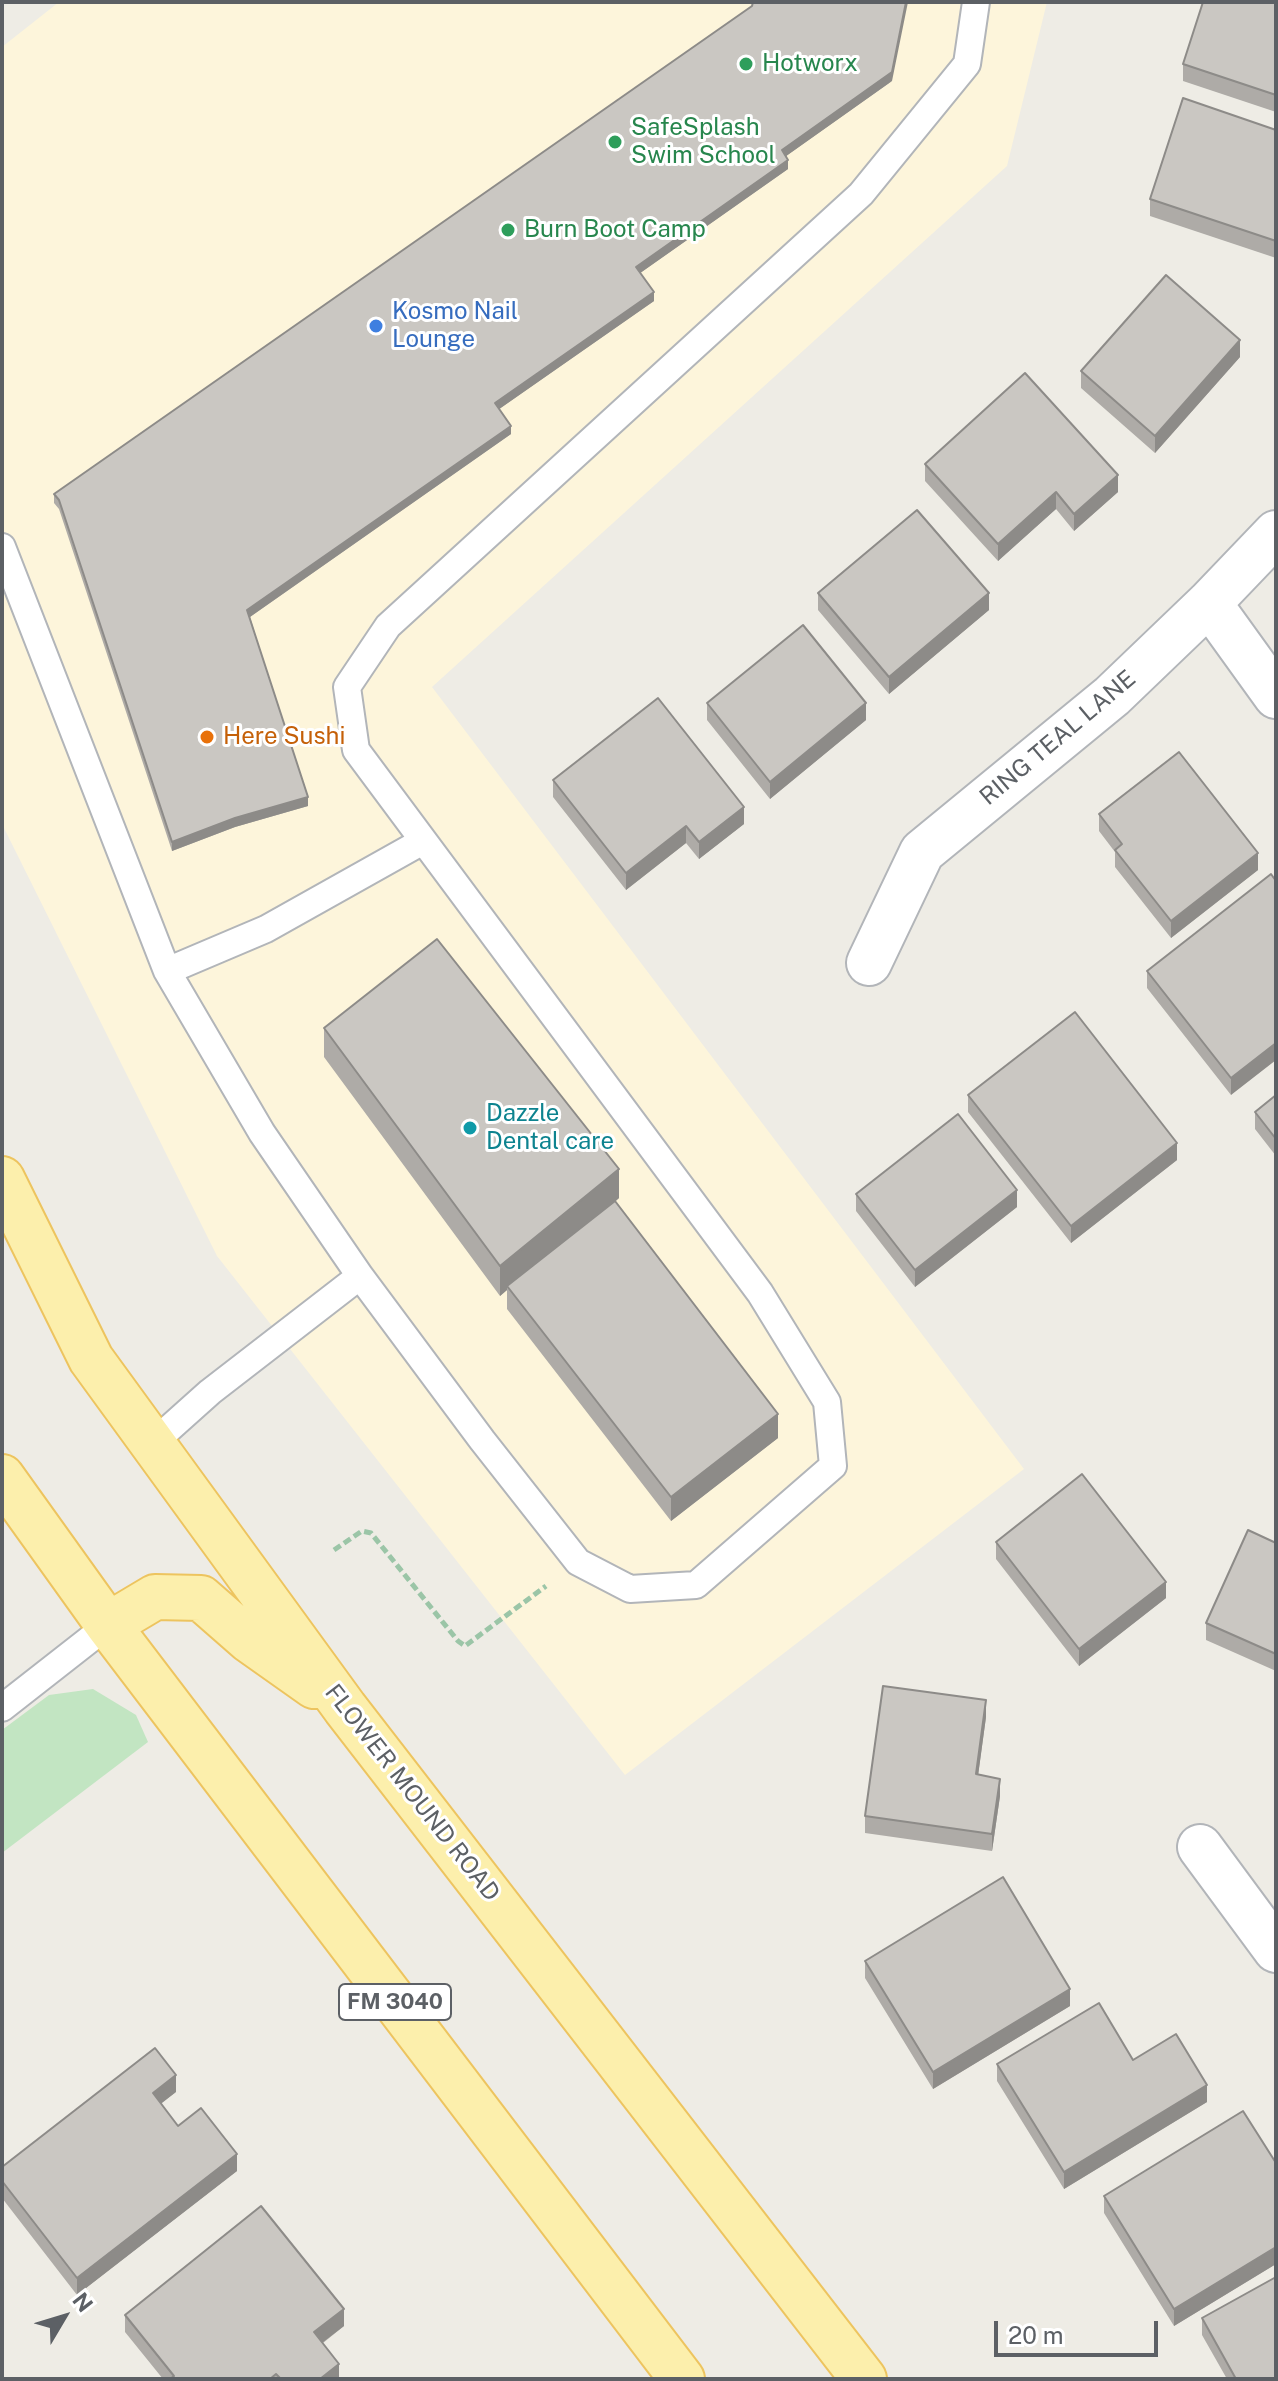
<!DOCTYPE html>
<style>
body{margin:0}
#map{position:relative;width:1278px;height:2381px;overflow:hidden;background:#eeece5;font-family:"Public Sans",sans-serif}
canvas{display:block}
.frame{position:absolute;inset:0;border:4px solid #5c6065;pointer-events:none}
.north{position:absolute;left:24px;top:2277px;width:80px;height:80px;-webkit-text-stroke:6px #fff;paint-order:stroke;rotate:52deg;font-size:22px;font-weight:700;line-height:32px;text-align:center;color:#5c6065}
.north::after{content:'';display:block;margin:auto;width:28px;height:36px;background:#5c6065;clip-path:polygon(50% 0,100% 100%,50% 72%,0 100%)}
.scale{position:absolute;left:994px;top:2321px;width:164px;height:36px;box-sizing:border-box;border:4px solid #5c6065;border-top:0;padding-left:10px;font-size:24px;line-height:28px;white-space:nowrap;color:#5c6065;-webkit-text-stroke:6px #fff;paint-order:stroke}
</style>
<div id="map">
<canvas width="1278" height="2381"></canvas>
<div class="frame"></div>
<div class="north">N</div>
<div class="scale">20 m</div>
</div>
<script>
const ctx = document.querySelector('canvas').getContext('2d');
ctx.lineJoin = 'round';
function fillPath(path, color) { ctx.fillStyle = color; ctx.fill(path, 'evenodd'); }
function strokePath(path, color, width, dash) { ctx.strokeStyle = color; ctx.lineWidth = width; ctx.lineCap = dash ? 'butt' : 'round'; ctx.setLineDash(dash || []); ctx.stroke(path); }
function label(font, color, halo, rows, align = 'center') {
  ctx.font = font + ' "Public Sans",sans-serif'; ctx.lineWidth = 6; ctx.setLineDash([]); ctx.textBaseline = 'middle'; ctx.strokeStyle = halo; ctx.fillStyle = color; for (const [text, x, y, turn = 0] of rows) {
    ctx.save(); ctx.translate(x, y); ctx.rotate((+turn || 0) * Math.PI / 180); ctx.textAlign = isNaN(turn) ? turn : align; if (halo) ctx.strokeText(text, 0, 0); ctx.fillText(text, 0, 0); ctx.restore();
  }
}
const commercial = new Path2D(`
 M59 2H1047L1007 166 432 687 1024 1469 625 1775 217 1256 2 824V47Z`);
const green = new Path2D(`
 M93 1689 136 1715 148 1742 2 1853V1730L49 1695Z`);
const path = new Path2D(`
 M334 1550 362 1531 371 1533 458 1641 465 1646 546 1586`);
const lane = new Path2D(`
 M2 547 167 971 262 1133 360 1276
 M167 971 266 929 423 841
 M153 1443 210 1392 360 1276 482 1440 578 1562 630 1589 696 1585 833 1466 827 1402 760 1293 356 750 347 687 388 626 861 194 967 64 976 2
 M2 1708 108 1625`);
const street = new Path2D(`
 M1209 603 1276 696
 M869 963 922 852 1112 696 1209 603 1276 533
 M1200 1847 1276 1950`);
const primary = new Path2D(`
 M2 1179 91 1359 345 1708 864 2379
 M2 1477 108 1625 682 2379
 M108 1625 155 1597 201 1598 249 1640 314 1686`);
const wall = new Path2D(`
 M1276 2V112L1183 81V64Z
 M892 81 786 156 788 169 640 273 654 301 499 409 511 434 250 617 308 806 235 827 172 851 59 509 54 503V494Z
 M1276 130V258L1150 216V199Z
 M1240 357 1155 453 1081 388V371Z
 M925 464 1118 492 1074 531 1056 509 998 561 925 481Z
 M818 593 989 610 889 694 818 610Z
 M707 703 866 720 770 799 707 720Z
 M553 780 744 824 699 859 686 843 626 890 553 797Z
 M1099 814 1258 870 1171 938 1115 867V852L1099 831Z
 M1271 874 1231 1095 1147 988V971Z
 M324 1028 619 1198 615 1202 778 1438 671 1521 507 1309V1290L500 1296 324 1057Z
 M968 1095 1177 1160 1071 1243 968 1112Z
 M1276 1095V1156L1255 1129V1112Z
 M856 1194 1017 1207 915 1287 856 1211Z
 M996 1542 1166 1598 1079 1666 996 1559Z
 M1276 1543V1671L1206 1640V1623Z
 M986 1717 978 1775 1000 1796 992 1851 865 1833V1816Z
 M865 1961 1070 2006 933 2089 865 1978Z
 M1133 2060 1207 2102 1064 2189 997 2081V2064Z
 M176 2092 161 2103 178 2126 237 2171 77 2295 2 2198V2167Z
 M1276 2163V2264L1174 2326 1104 2213V2196Z
 M125 2315 344 2326 323 2343 339 2379H163L125 2332Z
 M1202 2318 1276 2379H1227L1202 2335Z`);
const shadedWall = new Path2D(`
 M906 2H908L892 81 782 159V150Z
 M788 160V169L636 276V267Z
 M654 292V301L495 412V403Z
 M1240 340V357L1155 453V436Z
 M511 426V434L247 619V610Z
 M1118 475V492L1074 531V514Z
 M1056 492V509L998 561V544Z
 M989 593V610L889 694V677Z
 M866 703V720L770 799V782Z
 M308 797V806L235 827 172 851V842L235 818Z
 M744 807V824L699 859V842Z
 M686 826V843L626 890V873Z
 M1258 853V870L1171 938V921Z
 M1276 1043V1060L1231 1095V1078Z
 M1177 1143V1160L1071 1243V1226Z
 M619 1169V1198L509 1288 507 1286V1290L500 1296V1266Z
 M1017 1190V1207L915 1287V1270Z
 M778 1414V1438L671 1521V1497Z
 M1166 1582V1598L1079 1666V1649Z
 M986 1700V1717L976 1791V1774Z
 M1000 1779V1796L992 1851V1834Z
 M1070 1989V2006L933 2089V2072Z
 M176 2075V2092L153 2110V2093Z
 M1207 2085V2102L1064 2189V2172Z
 M237 2154V2171L77 2295V2278Z
 M1276 2247V2264L1174 2326V2309Z
 M344 2309V2326L314 2349V2332Z
 M339 2364V2379H320Z`);
const building = new Path2D(`
 M753 2H906L892 72 782 150 788 160 636 267 654 292 495 403 511 426 247 610 308 797 235 818 172 842 59 500 54 494 752 6Z
 M1203 2H1276V95L1183 64Z
 M1183 98 1276 130V241L1150 199Z
 M1166 275 1240 340 1155 436 1081 371Z
 M1025 373 1118 475 1074 514 1056 492 998 544 925 464Z
 M917 510 989 593 889 677 818 593Z
 M803 625 866 703 770 782 707 703Z
 M658 698 744 807 699 842 686 826 626 873 553 780Z
 M1179 752 1258 853 1171 921 1115 850 1122 844 1099 814Z
 M1271 874 1276 881V1043L1231 1078 1147 971Z
 M437 939 619 1169 500 1266 324 1028Z
 M1075 1012 1177 1143 1071 1226 968 1095Z
 M1276 1095V1139L1255 1112Z
 M958 1114 1017 1190 915 1270 856 1194Z
 M615 1201 778 1414 671 1497 507 1286Z
 M1082 1474 1166 1582 1079 1649 996 1542Z
 M1248 1530 1276 1543V1654L1206 1623Z
 M883 1686 986 1700 976 1774 1000 1779 992 1834 865 1816Z
 M1003 1877 1070 1989 933 2072 865 1961Z
 M1099 2003 1133 2060 1176 2034 1207 2085 1064 2172 997 2064Z
 M155 2048 176 2075 153 2093 178 2126 201 2108 237 2154 77 2278 2 2181V2167Z
 M1243 2111 1276 2163V2247L1174 2309 1104 2196Z
 M261 2206 344 2309 314 2332 339 2364 320 2379H281L276 2374 270 2379H170L174 2376 125 2315Z
 M1276 2277V2379H1236L1202 2318Z`);
const markers = [
 [746,64,8,"#2e9e5b"],
 [615,142,8,"#2e9e5b"],
 [508,230,8,"#2e9e5b"],
 [376,326,8,"#3f7fe0"],
 [207,737,8,"#e8710a"],
 [470,1128,8,"#0f9aa8"]
];
const shields = [
 [395,2002,112]
];
const shieldNames = [
 ["FM 3040",395,2002]
];
const leisureNames = [
 ["Hotworx",762,64],
 ["SafeSplash",631,128],
 ["Swim School",631,156],
 ["Burn Boot Camp",524,230]
];
const shopNames = [
 ["Kosmo Nail",392,312],
 ["Lounge",392,340]
];
const foodNames = [
 ["Here Sushi",223,737]
];
const streetNames = [
 ["RING TEAL LANE",1058,738,-40],
 ["FLOWER MOUND ROAD",412,1793,52]
];
const cultureNames = [
 ["Dazzle",486,1114],
 ["Dental care",486,1142]
];
fillPath(commercial, '#fdf5db');
fillPath(green, '#c2e5c2');
strokePath(lane, '#b2b5b9', 30);
strokePath(street, '#b2b5b9', 48);
strokePath(primary, '#edc45f', 48);
strokePath(path, '#9bc5a7', 5, [8, 4]);
strokePath(lane, '#fff', 26);
strokePath(street, '#fff', 44);
strokePath(primary, '#fcefac', 44);
fillPath(wall, '#aeaba7');
fillPath(shadedWall, '#8d8b88');
fillPath(building, '#cac7c2');
strokePath(building, '#8d8b88', 2);
for (const [x, y, r, color] of markers) { const dot = new Path2D(); dot.arc(x, y, r, 0, 2 * Math.PI); ctx.fillStyle = color; ctx.fill(dot); strokePath(dot, '#fff', 3); }
for (const [x, y, w] of shields) { const box = new Path2D(); box.roundRect(x - w / 2, y - 18, w, 36, 6); ctx.fillStyle = '#fff'; ctx.fill(box); strokePath(box, '#5c6065', 2); }
label('bold 22px', '#5c6065', null, shieldNames);
label('24px', '#27864d', '#fff', leisureNames, 'left');
label('24px', '#366cbe', '#fff', shopNames, 'left');
label('24px', '#c56008', '#fff', foodNames, 'left');
label('24px', '#5c6065', '#fff', streetNames);
label('24px', '#0d838f', '#fff', cultureNames, 'left');
</script>
